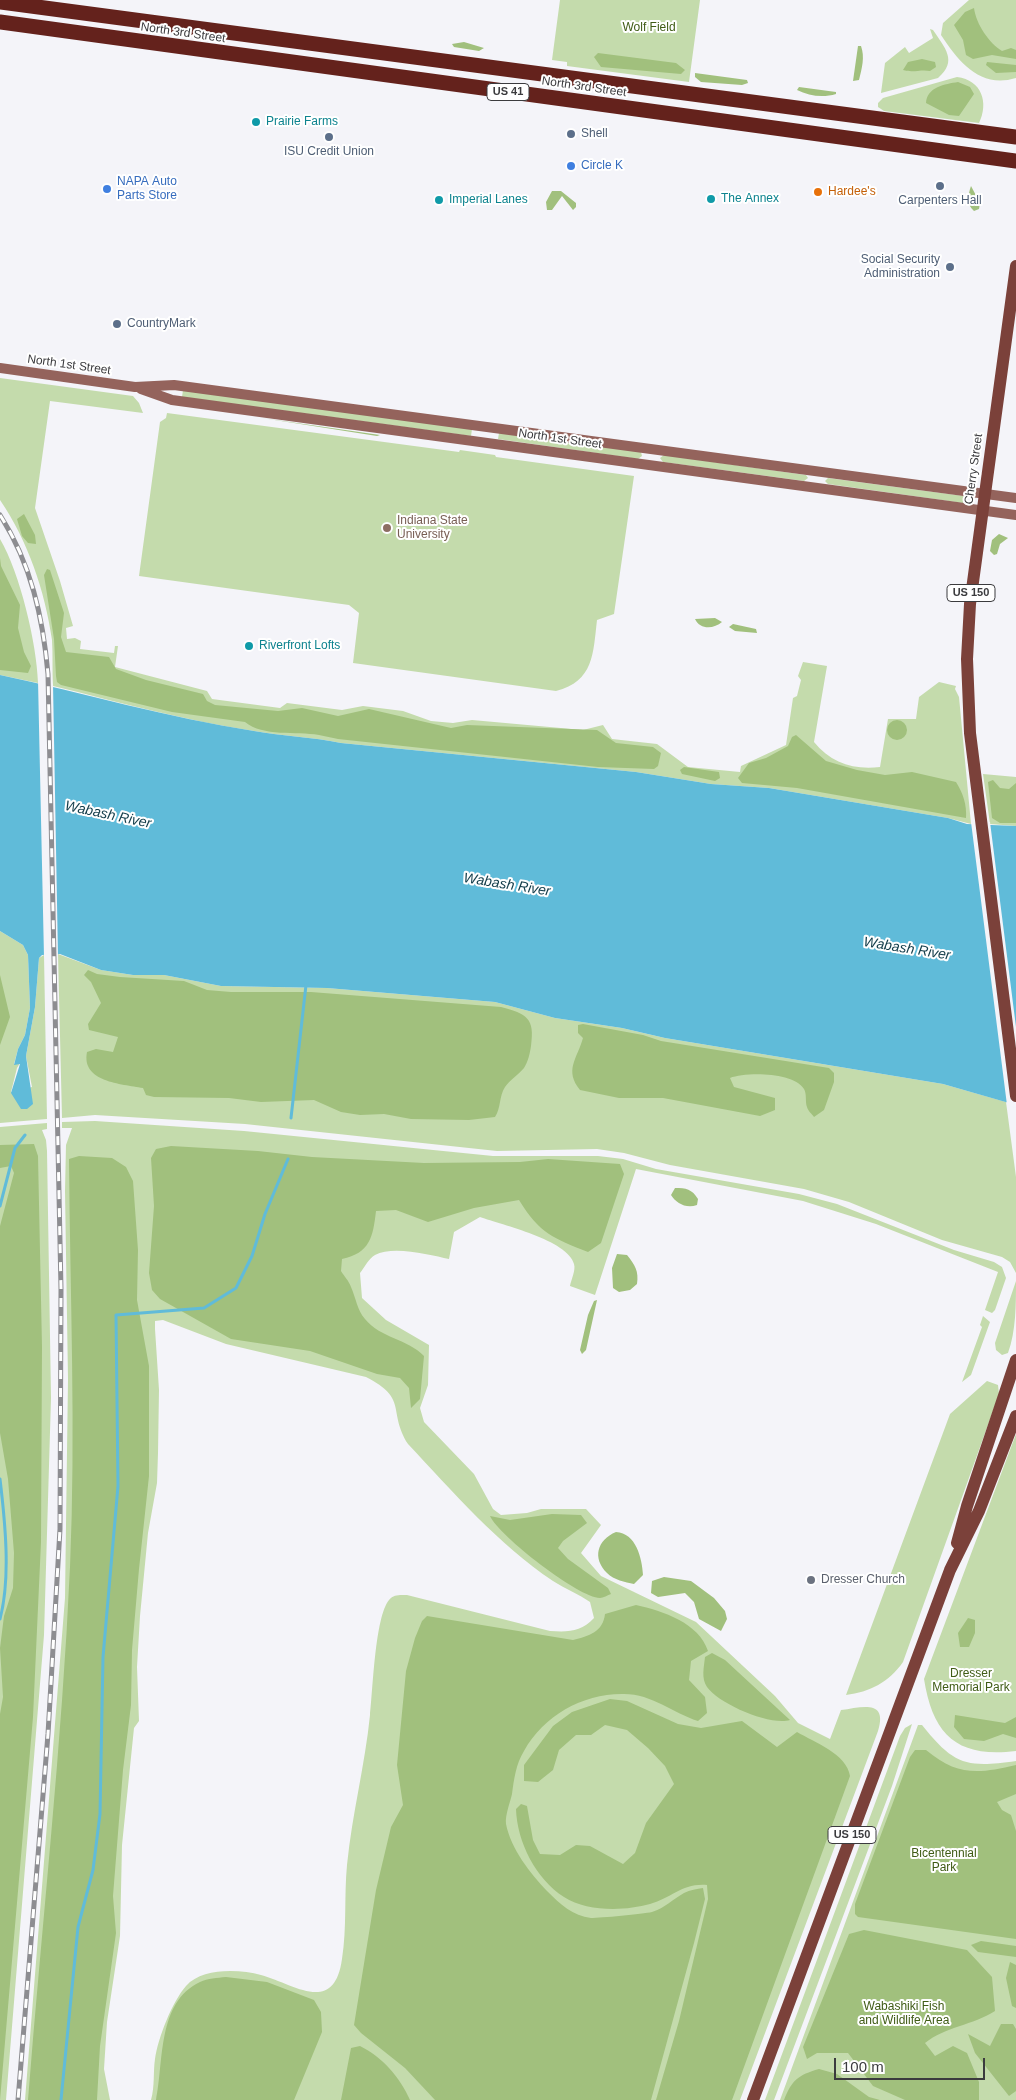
<!DOCTYPE html>
<style>
body{margin:0}
#map{position:relative;width:1016px;height:2100px;overflow:hidden;background:#f4f4f9;font-family:Arial,sans-serif}
canvas{display:block}
.scale{position:absolute;left:834px;top:2058px;width:151px;height:22px;box-sizing:border-box;border:2px solid #3b3b3e;border-top:0;padding-left:6px;font-size:15px;line-height:18px;white-space:nowrap;color:#3b3b3e;-webkit-text-stroke:4px #fff;paint-order:stroke}
</style>
<div id="map">
<canvas width="1016" height="2100"></canvas>
<div class="scale">100 m</div>
</div>
<script>
const ctx = document.querySelector('canvas').getContext('2d');
ctx.lineJoin = 'round';
function fillPath(path, color) { ctx.fillStyle = color; ctx.fill(path, 'evenodd'); }
function strokePath(path, color, width, dash) { ctx.strokeStyle = color; ctx.lineWidth = width; ctx.lineCap = dash ? 'butt' : 'round'; ctx.setLineDash(dash || []); ctx.stroke(path); }
function label(font, color, halo, rows, align = 'center') {
  ctx.font = font + ' Arial,sans-serif'; ctx.lineWidth = 4; ctx.setLineDash([]); ctx.textBaseline = 'middle'; ctx.strokeStyle = halo; ctx.fillStyle = color; for (const [text, x, y, turn = 0] of rows) {
    ctx.save(); ctx.translate(x, y); ctx.rotate((+turn || 0) * Math.PI / 180); ctx.textAlign = isNaN(turn) ? turn : align; if (halo) ctx.strokeText(text, 0, 0); ctx.fillText(text, 0, 0); ctx.restore();
  }
}
const green = new Path2D(`
 M560 0H700L689 82 567 66V62L552 60Z
 M969 0H1016V78C980 89 959 62 941 35L943 23Z
 M930 29 933 30C945 48 958 61 938 78L881 93 885 63 905 47 909 53 933 38Z
 M957 77C982 80 989 103 979 123L884 111 878 107V103L883 98Z
 M0 378 133 396 139 403 143 413 50 401 35 508 60 581 73 626 66 628 67 639 75 638 81 641 80 649 114 653 115 646H118L115 667 207 691 212 699 280 708 287 703 342 710 363 706 403 711 431 721 453 723 472 720 583 730 603 725 612 739 657 744 688 767 740 772 741 766 786 745 793 698 797 696 801 680 798 676 803 662 827 666 814 742C831 763 853 770 880 767L888 719H916L919 697 939 682 956 686 955 689 959 697 971 824 948 818 769 788 711 784 636 772 341 743C312 737 283 736 254 731 186 721 119 702 53 686 52 671 53 655 52 640 45 591 28 541 0 500Z
 M183 390 472 429 471 436 182 397Z
 M167 413 459 452 460 450 495 455 496 457 634 476 614 614 597 620C593 654 594 681 556 691L353 663 359 613 349 605 139 576 160 422 166 418Z
 M499 433 641 452 642 456 638 459 498 439Z
 M664 455 806 475 808 478 804 481 663 462 660 458Z
 M828 478 964 496 963 503 828 484 825 481Z
 M0 539C20 573 37 644 38 683L0 675Z
 M983 774 1016 777V826L990 824Z
 M0 931 23 945 28 955 30 1008 25 1035 18 1049 14 1064 20 1063 17 1068 11 1092 32 1087 26 1056 35 1007 39 958 44 955 47 1119 0 1123Z
 M58 954 101 970 133 975H164L221 986 327 988 495 1002 555 1018 622 1028 665 1038 943 1084 1006 1102 1016 1177V1273L1010 1262 1002 1257 942 1240 849 1202 804 1189 670 1165 624 1153 597 1149 497 1151 245 1124 95 1115 62 1118Z
 M95 1121 244 1131 493 1156H598L623 1159 656 1169 799 1194 837 1204 954 1250 994 1262 1002 1267 1006 1278 995 1310 992 1313 985 1310 998 1272 876 1224 803 1201 636 1169 595 1295 570 1286C571 1280 576 1270 574 1264 568 1240 502 1225 480 1217L454 1232 449 1259C431 1255 393 1245 375 1255 369 1258 364 1268 360 1273L362 1298 386 1320 429 1345 428 1385 420 1408 424 1422 474 1474 493 1509 501 1515 527 1513 541 1509H586L601 1525 581 1553 601 1576 696 1622 775 1696 798 1723 830 1739 841 1710C862 1707 888 1699 878 1731L740 2100H151C155 2086 153 2072 155 2059 158 2038 172 2002 186 1986 202 1968 238 1969 261 1975 294 1984 334 2016 342 1959 347 1928 344 1896 347 1865 352 1814 365 1765 370 1715 373 1690 375 1617 389 1600 394 1594 400 1595 407 1595L550 1631C569 1632 581 1632 594 1618L590 1602C579 1594 565 1589 553 1581 498 1544 453 1492 408 1444 387 1410 409 1399 366 1377L226 1344 163 1320 155 1321V1329L159 1390 158 1453 157 1483 148 1533 140 1616 137 1667 139 1721 134 1728 122 1845 120 1936 107 2022 104 2069 110 2100H25L65 1598 68 1379 65 1191 66 1145 72 1128H62V1122Z
 M47 1123V1129L42 1130 46 1140 47 1151 51 1398 44 1635 6 2100H0V1127Z
 M1016 1281C1016 1304 1016 1331 1008 1353L1002 1355 996 1350 995 1343Z
 M983 1316 990 1322 971 1375 962 1382 982 1327 980 1325Z
 M987 1381 998 1385 999 1394 903 1662C889 1682 870 1692 846 1695L950 1414Z
 M1016 1434V1751C958 1758 933 1736 924 1679Z
 M912 1724 892 1786 774 2100H765L900 1736 905 1728Z
 M918 1725H922C954 1765 966 1768 1016 1761V2100H780Z`);
const forest = new Path2D(`
 M974 8C976 24 989 43 1002 51L1011 48 1016 50V59L992 55 973 59 966 55 963 40 954 25 965 12Z
 M464 42 484 48 479 51 454 47 452 44Z
 M858 46H861C865 57 862 68 859 80L853 81Z
 M598 53 676 63 685 70 681 74 601 67 594 57Z
 M922 59 935 62 936 67 930 71C921 69 913 73 903 70L908 62Z
 M987 62 1016 65V72L996 73 986 65Z
 M695 73 747 80 748 83 742 85 701 82 695 77Z
 M958 82 970 87 974 94 959 116 949 115 926 103C927 87 945 84 958 82Z
 M799 87 836 92V94C823 98 809 96 797 90Z
 M971 186 980 203 979 209 974 211C966 204 968 195 971 186Z
 M552 191H561L576 203V207L573 210 562 196 552 210H547L546 202Z
 M262 418 380 435 377 436Z
 M24 514 35 535 36 544 28 543 22 536 17 519Z
 M999 534 1008 538 1000 544 997 554 994 555 990 551 992 540Z
 M0 558 1 566 20 605 18 628 24 652 31 666 28 673 0 670Z
 M47 569 50 570 64 613 61 637 66 652 109 657 116 669 146 680 203 694 207 701 215 705 278 711 302 708 338 716 369 709 451 728 467 725 597 730 616 743 653 747 661 753 658 766 654 769 598 767 338 739C332 738 325 736 319 735 296 731 263 737 245 722L172 712 61 685 57 682 56 676 54 639 44 575Z
 M715 618 722 622C714 629 700 630 695 619Z
 M733 624 756 629 757 633 735 631 729 627Z
 M887 730a10 10 0 1 1 20 0a10 10 0 1 1-20 0Z
 M796 735 826 761 857 770 885 775 912 772 956 782C963 793 967 805 966 818L797 788 742 783 738 778 749 763 766 758 788 746 792 737Z
 M684 767 719 772 720 778 715 781 682 774 680 770Z
 M993 780 1000 788 1009 789 1016 783V823H1000L992 818 988 782Z
 M88 970 97 974 120 977 184 981 207 990 231 992H311L501 1007C527 1014 535 1018 531 1046 530 1053 528 1062 524 1068 518 1075 510 1080 505 1087 499 1096 501 1108 495 1117L469 1120 411 1119 384 1114 360 1115 341 1112 314 1100 261 1102 229 1098 154 1097 146 1095 143 1088C121 1084 81 1082 87 1052L96 1049 113 1052 118 1037 89 1030 88 1024 101 1003 91 982 84 975Z
 M0 975 10 1017 0 1045Z
 M583 1024 643 1035 661 1041 829 1068 834 1073V1082L824 1110 814 1117C812 1114 808 1111 807 1107 805 1102 807 1094 804 1089 793 1072 746 1072 730 1078L734 1087 775 1098V1110L760 1116 663 1098H619L580 1090C564 1070 577 1059 583 1038L578 1033V1025Z
 M34 1144 38 1156 42 1347 41 1542 33 1717 0 2100V1714L3 1697 0 1648 4 1616 13 1588 14 1553 8 1479 0 1433V1226L14 1173 11 1166 0 1168V1145Z
 M171 1146 258 1151 312 1157 424 1163 520 1162 548 1159 620 1164 624 1174 601 1243 588 1252C553 1238 540 1234 519 1200L474 1208 428 1222 396 1210 376 1211C373 1237 370 1253 342 1259L341 1271C344 1276 349 1281 351 1287 356 1298 357 1310 365 1319 380 1338 408 1339 424 1356L420 1399 411 1408 409 1388 400 1378 377 1374 310 1351 231 1339 160 1299 152 1290 149 1273 154 1206 151 1158 156 1149Z
 M79 1156 112 1158 126 1167 133 1181 138 1250 137 1300 149 1366V1476L139 1569 132 1650 131 1705 123 1770 113 1896 116 1933 100 2046 97 2100H28C42 1922 62 1745 70 1567 76 1431 70 1295 69 1159Z
 M675 1188C686 1188 692 1189 698 1199L697 1205C686 1209 676 1203 671 1195Z
 M617 1254 627 1255C635 1265 639 1271 637 1284L630 1290 619 1292 613 1288 612 1268Z
 M597 1300 586 1350 582 1354 580 1350 588 1315 594 1301Z
 M552 1514 581 1515 587 1523 563 1541 558 1548 568 1559 608 1588 611 1594C608 1595 603 1598 600 1598 579 1598 499 1536 490 1516L510 1520Z
 M616 1532C636 1533 642 1558 643 1575L634 1584C625 1582 614 1580 607 1573 592 1558 597 1540 616 1532Z
 M664 1577 691 1581 714 1598 725 1611 727 1619 721 1631 699 1619 694 1602 685 1593 658 1597 651 1593 652 1581Z
 M636 1605C663 1611 699 1623 708 1651L691 1661 689 1680 705 1697 707 1713 698 1721C673 1713 652 1694 624 1694 584 1693 544 1715 524 1751 516 1764 514 1779 512 1794 510 1803 505 1815 506 1824 511 1849 530 1873 547 1891 560 1904 573 1916 591 1918 600 1918 643 1914 652 1912 665 1908 673 1899 684 1893 690 1890 697 1889 703 1888L705 1899 694 1943 651 2100H435L405 2068 361 2033 354 2025 376 1890 391 1827 403 1805 397 1765 406 1671 415 1638 422 1621 427 1616 573 1640C589 1636 603 1632 605 1614Z
 M968 1618 975 1620V1633L969 1647H960L958 1633Z
 M712 1653 725 1660 790 1720C770 1726 719 1704 707 1687 701 1678 704 1667 705 1657Z
 M610 1699 627 1701 678 1724 701 1728 742 1721 777 1747 797 1732C814 1742 847 1754 850 1776L732 2100H656L679 2021 708 1899 707 1885C682 1883 672 1898 650 1904 625 1911 587 1912 564 1897 536 1879 517 1842 516 1809L521 1804 527 1806 533 1840 540 1854 560 1855 576 1845 590 1846 623 1864 635 1853 646 1823 674 1784 665 1766 648 1748 627 1730 605 1725 591 1735H576L559 1750 553 1770 538 1782 524 1781V1765L553 1726 572 1712Z
 M955 1715 1005 1723 1016 1717V1738L1003 1734 984 1741 964 1739 954 1727Z
 M915 1750H926C957 1776 978 1774 1016 1765V1794L997 1802 1002 1810 1011 1815 1016 1831V1939L858 1917 855 1914V1904L910 1757Z
 M864 1930 967 1950 992 1977 995 2011C973 2025 945 2027 925 2043L935 2056 953 2046 967 2053 979 2082V2100H905L873 2086 848 2053H817L807 2059 803 2047 849 1934Z
 M981 1941 1016 1946V1957L978 1952 971 1945Z
 M1010 1962 1016 1965V2008L1012 2006 1006 1978Z
 M226 1977 267 1982 314 2000 321 2012 322 2032 294 2100H156C164 2062 157 2002 200 1982 208 1978 217 1978 226 1977Z
 M1001 2024H1013L1016 2029V2091L1009 2096 975 2053 968 2034 990 2046Z
 M360 2046C382 2057 400 2077 410 2100H341L351 2048Z
 M819 2069 837 2074 869 2097 880 2100H784C792 2080 798 2075 819 2069Z`);
const water = new Path2D(`
 M0 675C85 693 168 718 254 731 283 736 312 737 341 743L636 772 711 784 769 788 948 818 967 824 1016 826V1105L943 1084 665 1038 622 1028 555 1018 495 1002 327 988 221 986 164 975H133L101 970 60 954 42 955 39 958 35 1007 26 1056 33 1104 27 1109H21L11 1093 20 1064 14 1065 18 1049 25 1035 30 1008 28 955 23 945 0 931Z`);
const pier = new Path2D(`
 M38 680 53 684 58 957H44Z
 M971 822H990L1016 1027V1108L1007 1105Z`);
const stream = new Path2D(`
 M291 1118 306 985
 M0 1206 15 1148 25 1135
 M0 1479C5 1521 11 1578 0 1619
 M61 2100 78 1927 93 1870 100 1814 103 1657 118 1486 116 1315 204 1308 236 1288 252 1256 265 1214 288 1159`);
const secondary = new Path2D(`
 M0 368 135 387 174 385 1016 498
 M141 389 172 400 1016 515`);
const primary = new Path2D(`
 M1016 266 970 604 967 659 970 733 1016 1096
 M957 1543 967 1506 1016 1360
 M753 2100 950 1570 979 1511 1016 1416`);
const highway = new Path2D(`
 M0 2 1016 137
 M0 22 1016 161`);
const rail = new Path2D(`
 M0 515C31 563 43 618 48 674L61 1289 60 1529 48 1734 18 2100`);
const markers = [
 [256,122,5,"#0f9aa8"],
 [571,134,5,"#5c6f8a"],
 [329,137,5,"#5c6f8a"],
 [571,166,5,"#3f7fe0"],
 [940,186,5,"#5c6f8a"],
 [107,189,5,"#3f7fe0"],
 [818,192,5,"#e8710a"],
 [711,199,5,"#0f9aa8"],
 [439,200,5,"#0f9aa8"],
 [950,267,5,"#5c6f8a"],
 [117,324,5,"#5c6f8a"],
 [387,528,5,"#8d6e63"],
 [249,646,5,"#0f9aa8"],
 [811,1580,5,"#6b7280"]
];
const shields = [
 [508,92,42],
 [971,593,48],
 [852,1835,48]
];
const shieldNames = [
 ["US 41",508,92],
 ["US 150",971,593],
 ["US 150",852,1835]
];
const parkNames = [
 ["Wolf Field",649,28],
 ["Dresser",971,1674],
 ["Memorial Park",971,1688],
 ["Bicentennial",944,1854],
 ["Park",944,1868],
 ["Wabashiki Fish",904,2007],
 ["and Wildlife Area",904,2021]
];
const streetNames = [
 ["North 3rd Street",183,33,8],
 ["North 3rd Street",584,87,8],
 ["North 1st Street",69,365,8],
 ["North 1st Street",560,439,8],
 ["Cherry Street",974,469,-82]
];
const cultureNames = [
 ["Prairie Farms",266,122],
 ["The Annex",721,199],
 ["Imperial Lanes",449,200],
 ["Riverfront Lofts",259,646]
];
const serviceNames = [
 ["Shell",581,134],
 ["ISU Credit Union",329,152,"center"],
 ["Carpenters Hall",940,201,"center"],
 ["Social Security",940,260,"right"],
 ["Administration",940,274,"right"],
 ["CountryMark",127,324]
];
const shopNames = [
 ["Circle K",581,166],
 ["NAPA Auto",117,182],
 ["Parts Store",117,196]
];
const foodNames = [
 ["Hardee's",828,192]
];
const educationNames = [
 ["Indiana State",397,521],
 ["University",397,535]
];
const worshipNames = [
 ["Dresser Church",821,1580]
];
const waterNames = [
 ["Wabash River",108,815,12],
 ["Wabash River",507,885,9],
 ["Wabash River",907,949,9]
];
fillPath(green, '#c4dbac');
fillPath(forest, '#a1c07d');
fillPath(water, '#60bbd9');
fillPath(pier, '#f4f4f9');
strokePath(stream, '#60bbd9', 3);
strokePath(secondary, '#94635c', 10);
strokePath(primary, '#7b413a', 12);
strokePath(highway, '#64221c', 15);
strokePath(rail, '#8d8d91', 5);
strokePath(rail, '#fff', 3, [9]);
for (const [x, y, r, color] of markers) { const dot = new Path2D(); dot.arc(x, y, r, 0, 2 * Math.PI); ctx.fillStyle = color; ctx.fill(dot); strokePath(dot, '#fff', 2); }
for (const [x, y, w] of shields) { const box = new Path2D(); box.roundRect(x - w / 2, y - 8.5, w, 17, 4); ctx.fillStyle = '#fff'; ctx.fill(box); strokePath(box, '#3b3b3e', 1); }
label('bold 11px', '#3b3b3e', null, shieldNames);
label('12px', '#405c16', '#fff', parkNames);
label('12px', '#3b3b3e', '#fff', streetNames);
label('12px', '#0d838f', '#fff', cultureNames, 'left');
label('12px', '#4e5e75', '#fff', serviceNames, 'left');
label('12px', '#366cbe', '#fff', shopNames, 'left');
label('12px', '#c56008', '#fff', foodNames, 'left');
label('12px', '#785e54', '#fff', educationNames, 'left');
label('12px', '#5b616d', '#fff', worshipNames, 'left');
label('italic 14px', '#143e4b', '#fff', waterNames);
</script>
